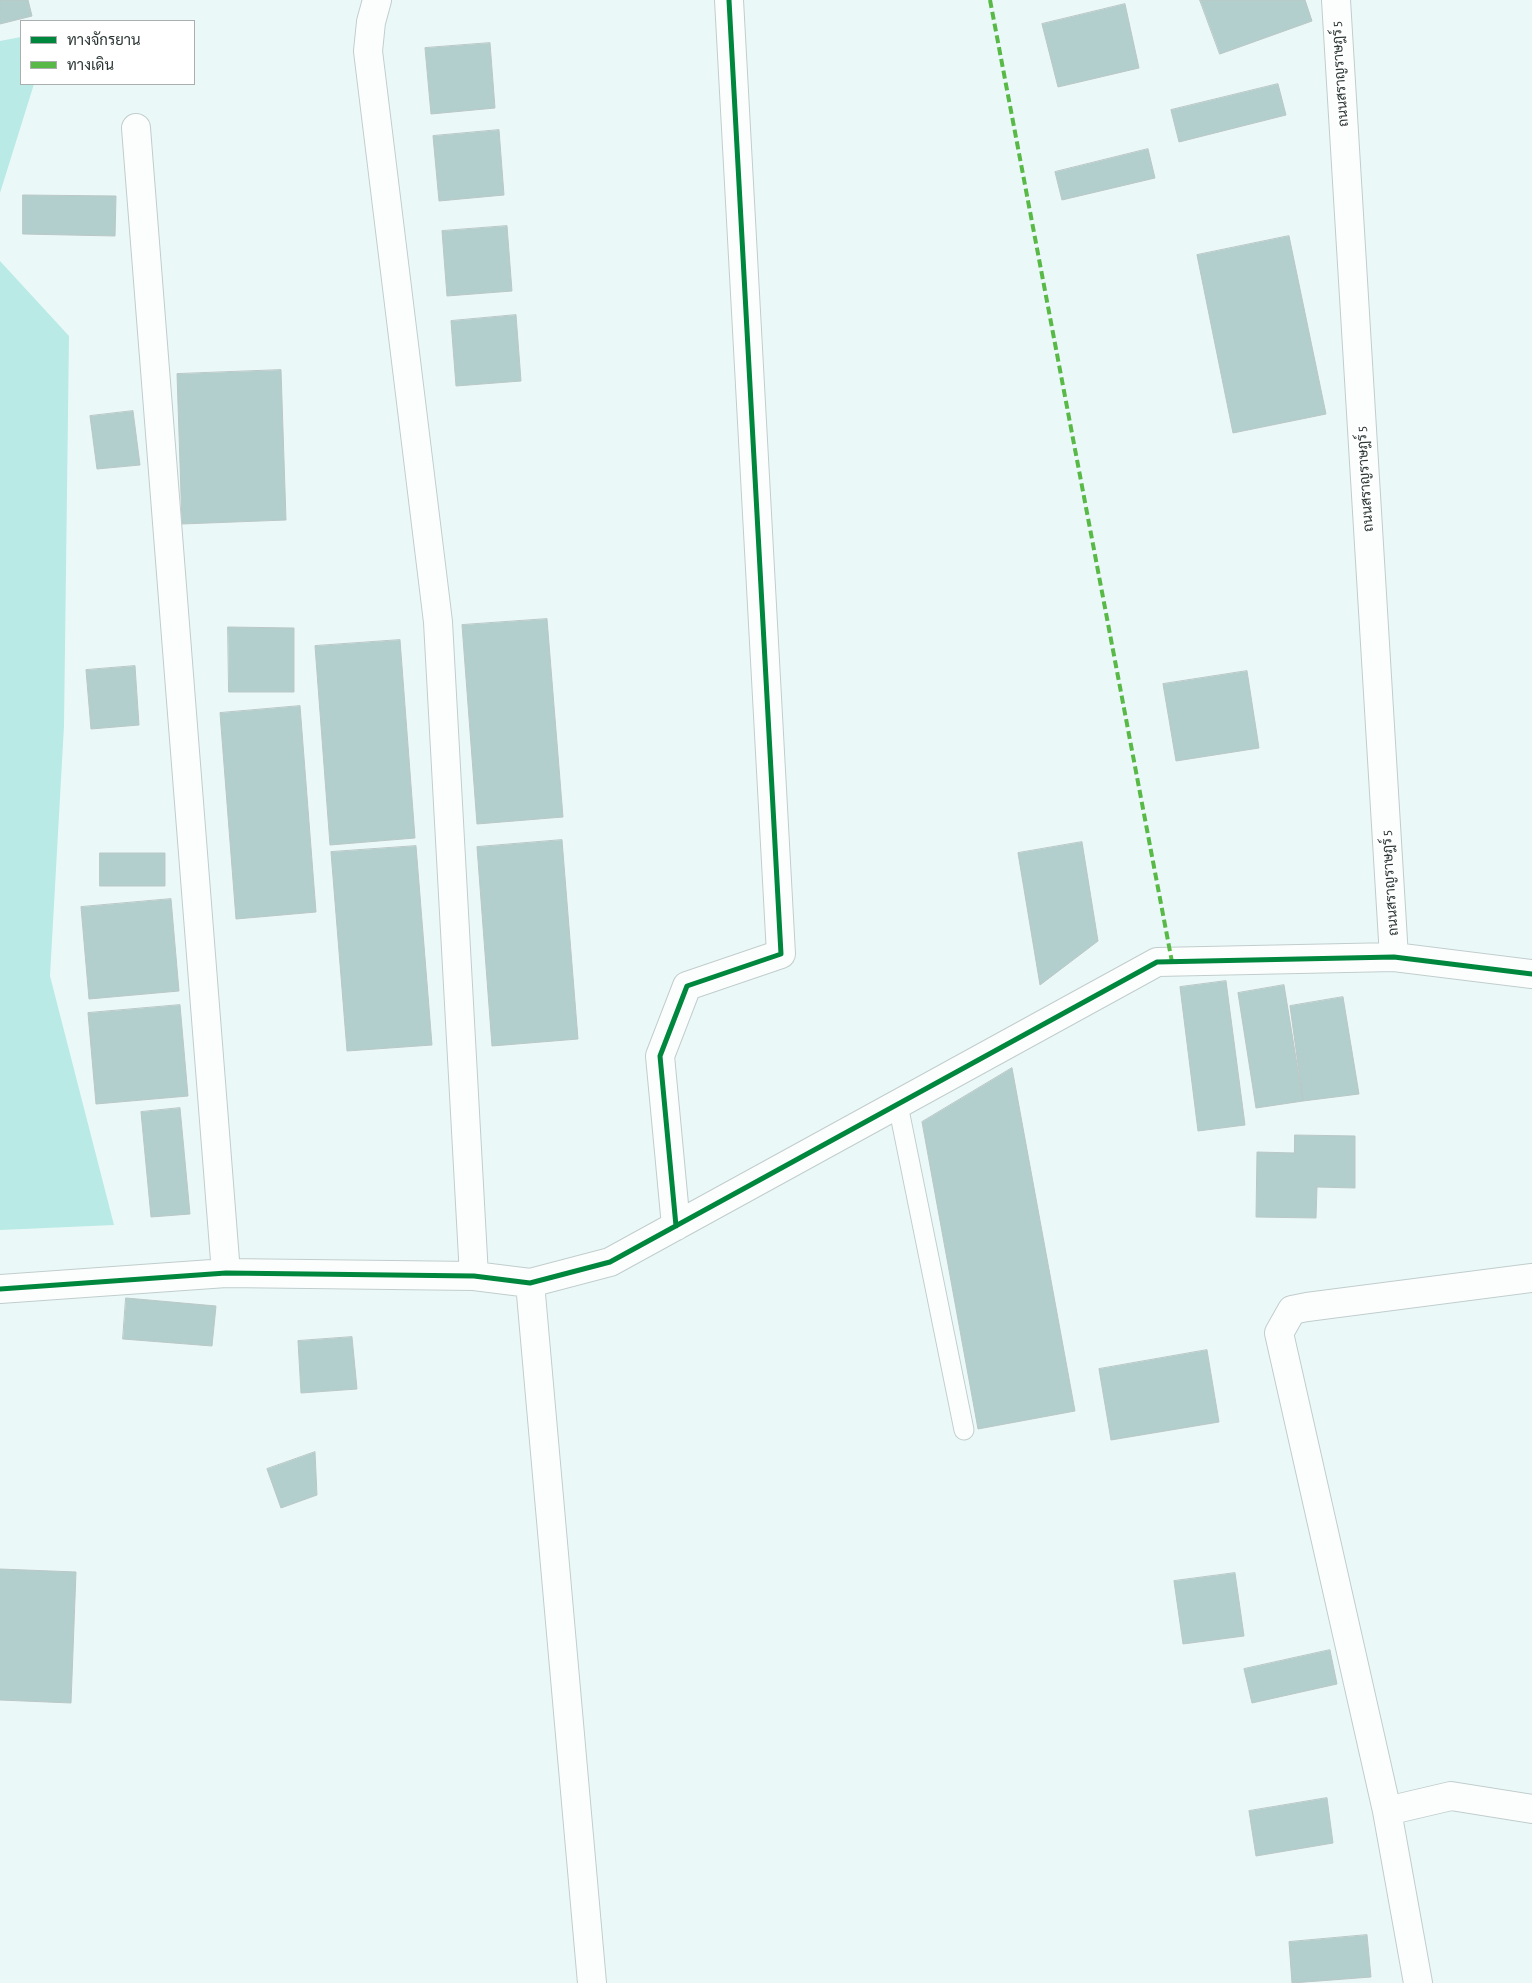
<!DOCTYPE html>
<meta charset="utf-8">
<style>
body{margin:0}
#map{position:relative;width:1532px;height:1983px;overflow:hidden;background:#eaf9f8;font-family:"Alegreya Sans",Sarabun,sans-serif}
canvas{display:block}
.legend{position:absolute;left:20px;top:20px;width:175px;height:65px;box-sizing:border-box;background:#fff;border:1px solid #aaaeae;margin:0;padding:6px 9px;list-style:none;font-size:15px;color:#2a3534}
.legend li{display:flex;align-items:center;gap:10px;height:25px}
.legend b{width:25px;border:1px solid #aaaeae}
</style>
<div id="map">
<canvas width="1532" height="1983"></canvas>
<ul class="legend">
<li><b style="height:6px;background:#00873e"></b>ทางจักรยาน</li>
<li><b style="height:6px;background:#58b947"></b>ทางเดิน</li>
</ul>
</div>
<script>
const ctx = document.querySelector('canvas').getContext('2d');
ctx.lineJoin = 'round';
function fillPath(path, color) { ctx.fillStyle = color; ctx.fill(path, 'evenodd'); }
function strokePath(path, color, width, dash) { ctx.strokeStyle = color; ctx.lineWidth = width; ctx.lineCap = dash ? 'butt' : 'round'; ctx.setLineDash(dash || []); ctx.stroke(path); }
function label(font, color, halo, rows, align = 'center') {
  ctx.font = font + ' "Alegreya Sans",Sarabun,sans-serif'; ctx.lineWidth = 4; ctx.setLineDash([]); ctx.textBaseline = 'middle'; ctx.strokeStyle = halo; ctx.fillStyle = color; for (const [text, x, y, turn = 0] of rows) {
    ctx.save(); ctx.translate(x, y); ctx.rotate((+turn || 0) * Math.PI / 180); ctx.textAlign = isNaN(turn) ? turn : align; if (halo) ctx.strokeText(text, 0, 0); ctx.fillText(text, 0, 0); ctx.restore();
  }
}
const green = new Path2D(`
 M21 37V84H34L0 193V41Z
 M0 261 69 336 64 726 50 976 114 1225 0 1230Z`);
const building = new Path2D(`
 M0 0H28L32 16 0 24Z
 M1200 0H1305L1312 21 1220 54Z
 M1125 4 1139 68 1058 87 1042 24Z
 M490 43 495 108 431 114 425 48Z
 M1278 84 1286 115 1179 142 1171 110Z
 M499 130 504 195 439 201 433 136Z
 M1148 149 1155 178 1062 200 1055 172Z
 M23 195 116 196 115 236 23 234Z
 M507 226 512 291 447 296 442 231Z
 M1289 236 1326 414 1233 433 1197 255Z
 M516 315 521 381 456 386 451 321Z
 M281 370 286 520 182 524 177 374Z
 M133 411 140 465 97 469 90 416Z
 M547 619 563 817 477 824 462 625Z
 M228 627 294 628V692H229Z
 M400 640 415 838 330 845 315 646Z
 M135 666 139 725 91 729 86 670Z
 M1247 671 1259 748 1176 761 1163 684Z
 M300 706 316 912 236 919 220 713Z
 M562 840 578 1039 492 1046 477 847Z
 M1082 842 1098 941 1040 985 1018 853Z
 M416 846 432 1045 347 1051 331 852Z
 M100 853H165V886H100Z
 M171 899 179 991 89 999 81 907Z
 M1226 981 1245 1125 1198 1131 1180 987Z
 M1284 985 1303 1101 1256 1108 1238 993Z
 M1343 997 1359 1094 1303 1101 1290 1006Z
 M180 1005 188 1096 96 1104 88 1013Z
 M1012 1068 1075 1411 978 1429 922 1122Z
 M180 1108 190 1214 151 1217 141 1112Z
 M1295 1135 1355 1136V1188L1317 1187 1316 1218 1256 1217 1257 1152 1294 1153Z
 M126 1298 216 1306 212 1346 123 1339Z
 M352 1337 357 1389 301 1393 298 1341Z
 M1207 1350 1219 1422 1111 1440 1099 1369Z
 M315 1452 317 1495 281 1508 267 1469Z
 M0 1569 76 1572 71 1703 0 1700Z
 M1235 1573 1244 1636 1183 1644 1174 1581Z
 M1330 1650 1337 1684 1252 1703 1244 1669Z
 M1327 1798 1333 1843 1256 1856 1249 1811Z
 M1367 1935 1371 1977 1292 1983 1289 1942Z`);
const lane = new Path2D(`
 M898 1105 964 1430`);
const street = new Path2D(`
 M377 0 371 22 368 51 438 622 474 1276
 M1336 0 1394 957
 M136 128 226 1273
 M676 1226 660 1056 687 986 781 954 729 0
 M530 1283 592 1983
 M0 1289 226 1273 474 1276 530 1283 610 1262 1157 962 1394 957 1532 974
 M1387 1811 1451 1796 1532 1809
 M1418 1983 1387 1811 1279 1333 1292 1310 1307 1307 1532 1278`);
const quiet = new Path2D(`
 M990 0 1172 962`);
const cycleway = new Path2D(`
 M676 1226 660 1056 687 986 781 954 729 0
 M0 1289 226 1273 474 1276 530 1283 610 1262 1157 962 1394 957 1532 974`);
const streetNames = [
 ["ถนนสราญราษฎร์ 5",1340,74,-94],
 ["ถนนสราญราษฎร์ 5",1365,479,-94],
 ["ถนนสราญราษฎร์ 5",1390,883,-94]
];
fillPath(green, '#b9eae6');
fillPath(building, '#b2cfcd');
strokePath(building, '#bbc7c6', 1);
strokePath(lane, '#c1cdcc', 21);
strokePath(street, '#c1cdcc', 30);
strokePath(lane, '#fcfefe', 19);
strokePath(street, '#fcfefe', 28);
strokePath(quiet, '#58b947', 4, [8, 4]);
strokePath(cycleway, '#00873e', 5);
label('14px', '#2a3534', '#fff', streetNames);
</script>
